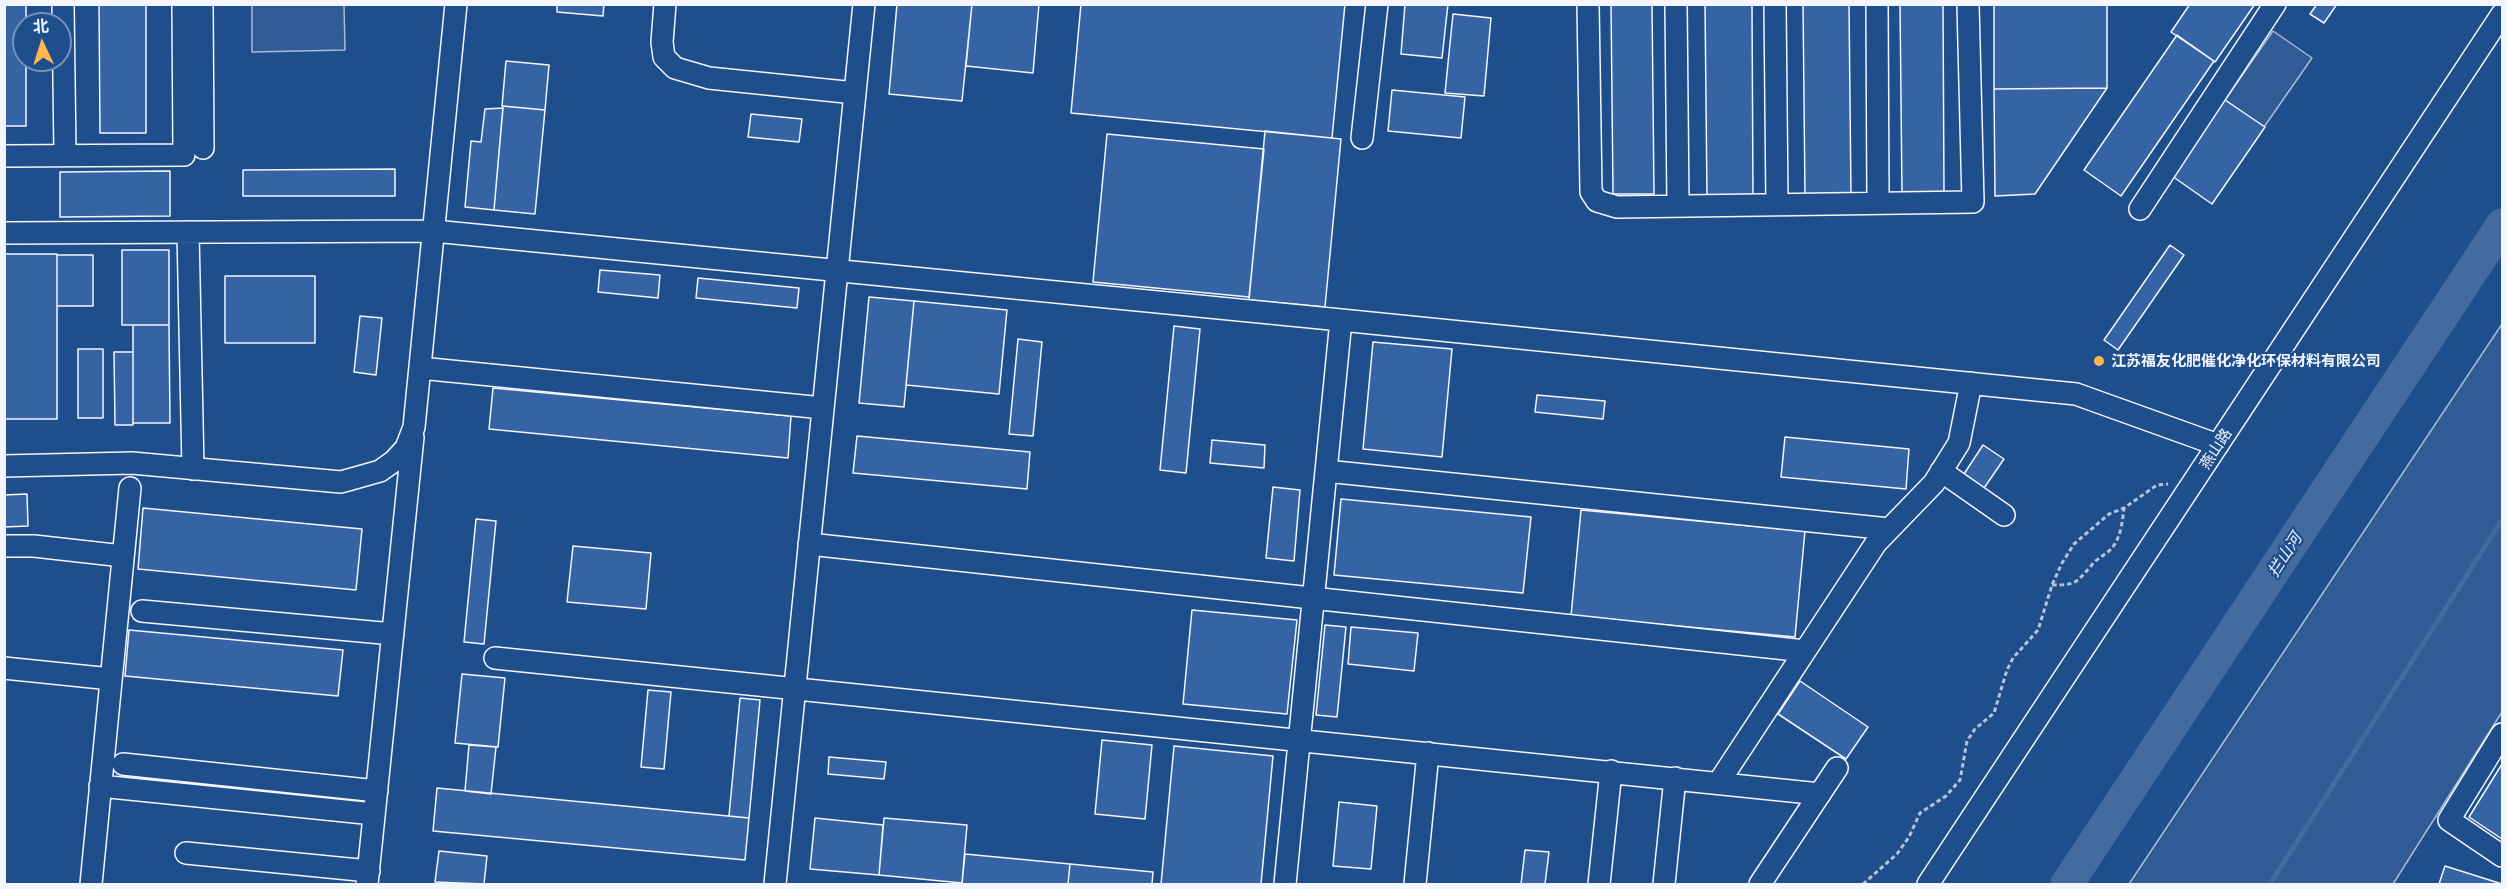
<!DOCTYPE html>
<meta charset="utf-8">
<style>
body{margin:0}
#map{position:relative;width:2507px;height:889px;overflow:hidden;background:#1f4e8c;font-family:"Asap Condensed","Noto Sans SC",sans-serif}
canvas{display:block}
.frame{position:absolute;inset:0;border:6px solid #f2f6ff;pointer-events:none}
.north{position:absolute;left:12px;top:12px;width:60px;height:60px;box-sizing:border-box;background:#1f4e8c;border:2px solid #7391ba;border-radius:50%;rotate:356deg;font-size:16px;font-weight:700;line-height:24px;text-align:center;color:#f2f6ff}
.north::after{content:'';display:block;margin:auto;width:21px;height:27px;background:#ffb74d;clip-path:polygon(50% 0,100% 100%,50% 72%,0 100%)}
</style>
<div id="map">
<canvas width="2507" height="889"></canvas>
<div class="frame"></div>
<div class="north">北</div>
</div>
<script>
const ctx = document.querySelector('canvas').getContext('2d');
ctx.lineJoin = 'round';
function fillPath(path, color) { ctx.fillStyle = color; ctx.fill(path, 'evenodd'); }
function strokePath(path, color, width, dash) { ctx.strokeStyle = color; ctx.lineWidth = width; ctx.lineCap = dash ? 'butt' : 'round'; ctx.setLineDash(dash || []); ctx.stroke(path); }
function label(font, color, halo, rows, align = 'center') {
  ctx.font = font + ' "Asap Condensed","Noto Sans SC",sans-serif'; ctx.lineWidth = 4.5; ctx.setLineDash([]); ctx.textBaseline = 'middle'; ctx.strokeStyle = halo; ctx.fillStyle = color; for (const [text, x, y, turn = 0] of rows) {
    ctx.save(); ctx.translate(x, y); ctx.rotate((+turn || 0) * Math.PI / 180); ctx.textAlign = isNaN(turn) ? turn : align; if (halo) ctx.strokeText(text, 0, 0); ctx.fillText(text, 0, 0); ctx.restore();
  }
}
const built = new Path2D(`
 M252 5H344L345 50 252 52Z
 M2273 31 2312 58 2264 127 2225 100Z
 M2502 324V712L2393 884H2129Z`);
const stream = new Path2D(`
 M2270 884 2502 520`);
const river = new Path2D(`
 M2067 884 2502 225`);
const building = new Path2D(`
 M4 4H26V126H4Z
 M99 4H146V133H100Z
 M557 4H604L603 16 557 12Z
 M897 4H972L962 101 889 94Z
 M972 4H1039L1033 73 966 66Z
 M1081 4H1345L1332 138 1071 113Z
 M1405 4H1448L1442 58 1401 54Z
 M1611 4H1652L1654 194H1613Z
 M1705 4H1752L1753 198H1707Z
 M1803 4H1849L1851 196H1805Z
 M1900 4H1943L1944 194H1902Z
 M1994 4H2107V88L1994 89Z
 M2190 4H2255L2215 62 2171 32Z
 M2317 4H2337L2324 23 2310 14Z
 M1453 14 1491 18 1484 96 1445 93Z
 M2177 35 2214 61 2121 196 2084 170Z
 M506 61 549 65 545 110 502 106Z
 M2107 88 2035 194 1995 196 1994 89Z
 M1392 90 1465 97 1461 138 1388 131Z
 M2225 100 2265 127 2212 204 2172 176Z
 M503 106 545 110 535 214 494 210Z
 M503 108 494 210 465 207 471 141 481 142 485 109Z
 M751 114 802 119 799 142 748 137Z
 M1265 131 1341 139 1325 307 1249 300Z
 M1107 134 1264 149 1249 297 1093 282Z
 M395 169V196H243V170Z
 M170 171V216L60 217V172Z
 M2170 245 2184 255 2118 350 2104 340Z
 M122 250H169V325H122Z
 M4 254H57V419H4Z
 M57 255H93V306H57Z
 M600 270 660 275 658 298 598 292Z
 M225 276H315V343H225Z
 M698 278 799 288 797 308 696 298Z
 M869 297 914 301 904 407 859 403Z
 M914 301 1007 310 999 394 906 385Z
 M360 316 382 318 376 375 354 372Z
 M133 325H169L170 423H133Z
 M1174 326 1200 329 1186 473 1160 470Z
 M1018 339 1042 342 1033 436 1009 434Z
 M1373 342 1452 349 1442 457 1363 449Z
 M78 349H103V418H78Z
 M114 352H133V425H115Z
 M493 388 791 416 788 458 489 429Z
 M1537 395 1605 401 1603 419 1535 412Z
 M857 436 1030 452 1027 489 853 473Z
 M1785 437 1909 449 1906 489 1781 477Z
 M1212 440 1265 445 1264 468 1210 463Z
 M1983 445 2004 459 1982 491 1962 477Z
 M1273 487 1300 490 1294 561 1266 558Z
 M27 494 28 526 4 527V495Z
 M1341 499 1531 517 1523 593 1334 575Z
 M143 508 362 529 356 590 138 569Z
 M1581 510 1805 531 1795 637 1571 616Z
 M476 519 496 521 484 644 464 642Z
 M573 546 651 553 646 609 567 602Z
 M1192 610 1297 620 1287 714 1183 704Z
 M1325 625 1346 627 1337 717 1316 715Z
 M1351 627 1418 633 1414 671 1348 664Z
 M129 630 343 650 338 696 125 676Z
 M462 674 505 678 498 747 455 743Z
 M1800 681 1868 727 1846 759 1778 714Z
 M648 690 671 692 664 769 641 767Z
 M740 698 760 700 749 818 729 816Z
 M1102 740 1152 745 1145 819 1095 814Z
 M469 745 496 747 491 794 465 791Z
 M1174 746 1273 756 1261 884H1161Z
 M829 757 886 762 884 779 828 774Z
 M2502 764V839L2469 817Z
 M437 788 749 818 745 860 433 831Z
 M1339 802 1377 806 1371 869 1333 866Z
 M815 818 883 825 879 875 810 869Z
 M884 818 967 825 962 883 879 875Z
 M1525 850 1549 852 1545 884H1521Z
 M439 851 487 856 484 884 435 882Z
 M965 854 1070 864 1068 884H962Z
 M1070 864 1153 872 1152 884H1068Z
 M2445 866 2502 884H2439Z`);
const path = new Path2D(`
 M2052 585C2076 585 2076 583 2091 566 2095 560 2103 556 2109 551 2121 540 2122 523 2124 508
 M1863 884 1897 854 1909 837 1920 813 1946 796 1960 780 1967 741 1975 729 1994 713 2007 670 2013 658 2038 630 2052 585 2062 563 2074 544 2109 514 2124 508 2157 485 2168 484`);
const minor = new Path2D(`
 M63 4 65 155
 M202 4 203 148
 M665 4 662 42 664 57 675 68 709 78 855 93
 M1588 4 1591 192 1597 201 1617 207 1973 202 1968 4
 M1676 4 1678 206
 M1775 4 1777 204
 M1877 4 1878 203
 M1362 138 1377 4
 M4 156 184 155 183 4
 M2140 209 2275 4
 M188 232 193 469
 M4 233 434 231 1341 320
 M420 368 823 408
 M4 466 132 463 341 482 380 471 394 461 406 448 414 427 456 4
 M1326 471 1889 529
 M1941 471 2004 515
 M809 544 1805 651
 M4 546H34L123 556
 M142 611 393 634
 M495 658 1820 794
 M4 668 111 679
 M2502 734 2449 820 2502 856
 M123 764 377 791
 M1719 782 1876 543 1934 483 1959 443 1971 383
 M100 786 374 814
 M186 853 369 871
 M91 884 130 488
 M367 884 413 437
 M775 884 864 4
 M1285 884 1341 320 2076 394 2218 445
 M1415 884 1428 753
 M1599 884 1611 771
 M1664 884 1675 778
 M1760 884 1837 768
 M1928 884 2502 14`);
const markers = [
 [2099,361,6,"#ffb74d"]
];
const poiNames = [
 ["江苏福友化肥催化净化环保材料有限公司",2111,361]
];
const streetNames = [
 ["燕山路",2216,449,-57]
];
const waterNames = [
 ["拦山河",2285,555,-57]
];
fillPath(built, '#305b95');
strokePath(built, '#a8bbd7', 1.5);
strokePath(stream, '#446ba0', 5);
strokePath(river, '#446ba0', 33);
fillPath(building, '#3563a3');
strokePath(building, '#f2f6ff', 1.5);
strokePath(minor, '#f2f6ff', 24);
strokePath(path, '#b3c4dc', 3, [4.5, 3]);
strokePath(minor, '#1f4e8c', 21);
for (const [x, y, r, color] of markers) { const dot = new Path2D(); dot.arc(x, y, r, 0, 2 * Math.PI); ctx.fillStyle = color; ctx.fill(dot); strokePath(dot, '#1f4e8c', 2); }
label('bold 15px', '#f2f6ff', '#1f4e8c', poiNames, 'left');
label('15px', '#f2f6ff', '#1f4e8c', streetNames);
label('italic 16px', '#f2f6ff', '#1f4e8c', waterNames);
</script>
